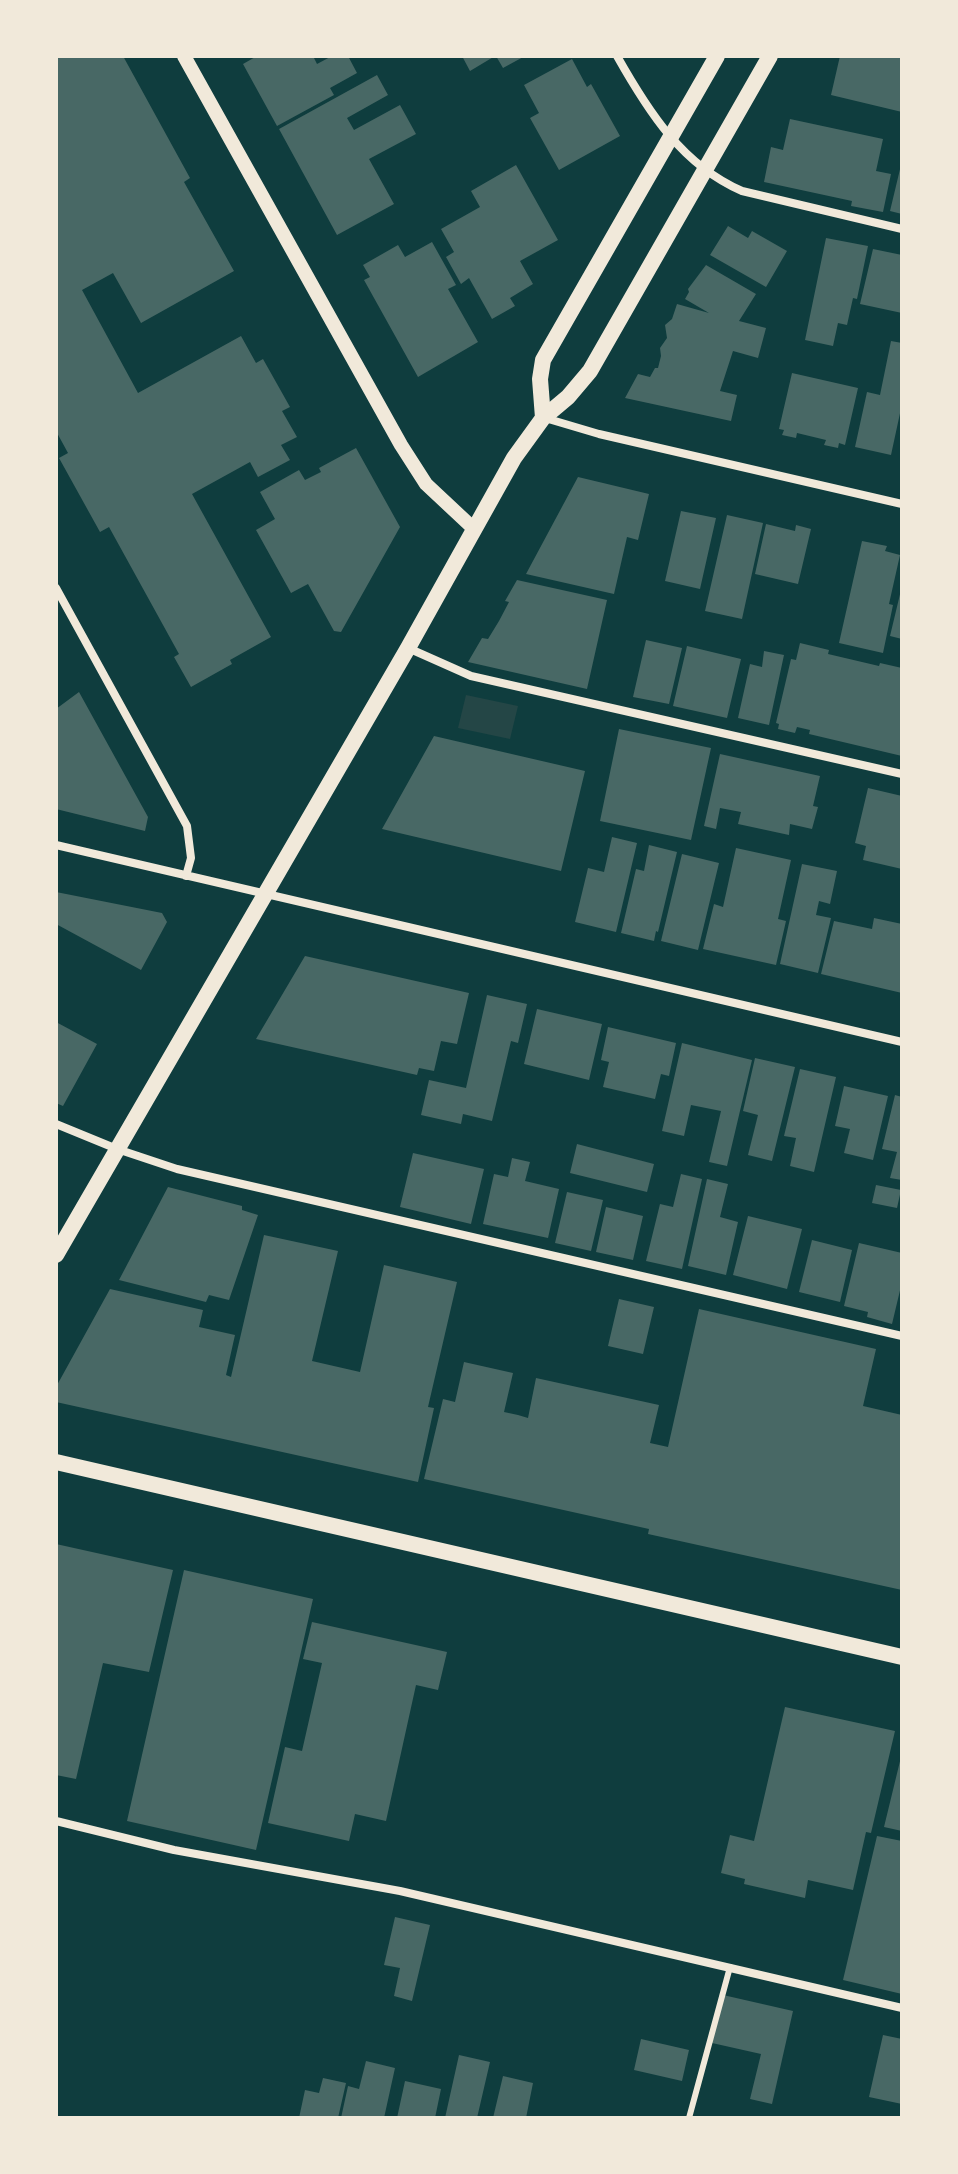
<!DOCTYPE html>
<style>
body{margin:0}
#map{position:relative;width:958px;height:2174px;overflow:hidden;background:#0f3d3e;font-family:Poppins,sans-serif}
canvas{display:block}
.frame{position:absolute;inset:0;border:58px solid #f1e9da;pointer-events:none}
</style>
<div id="map">
<canvas width="958" height="2174"></canvas>
<div class="frame"></div>
</div>
<script>
const ctx = document.querySelector('canvas').getContext('2d');
ctx.lineJoin = 'round';
function fillPath(path, color) { ctx.fillStyle = color; ctx.fill(path, 'evenodd'); }
function strokePath(path, color, width, dash) { ctx.strokeStyle = color; ctx.lineWidth = width; ctx.lineCap = dash ? 'butt' : 'round'; ctx.setLineDash(dash || []); ctx.stroke(path); }
const green = new Path2D(`
 M466 695 518 706 510 739 458 728Z`);
const building = new Path2D(`
 M56 56H123L190 178 184 182 234 271 141 323 113 273 82 290 138 393 241 336 256 363 263 359 290 407 282 411 297 437 281 445 290 460 258 477 250 462 192 494 271 637 230 660 232 664 191 687 174 657 179 654 109 527 100 532 59 458 68 453 56 431Z
 M257 56H313L317 64 332 56H348L357 73 330 88 334 95 277 126 243 64Z
 M462 56H495L470 71Z
 M496 56H525L503 68Z
 M840 56H902V112L831 95Z
 M572 59 587 87 591 84 620 136 559 170 530 118 539 113 524 85Z
 M377 75 388 95 347 118 354 130 400 105 416 134 369 159 394 204 337 235 279 129Z
 M790 119 883 139 876 171 891 174 883 212 851 206 852 201 764 182 771 147 783 150Z
 M516 165 558 240 520 261 533 284 510 298 515 306 492 319 469 278 461 284 446 257 454 252 441 229 480 207 471 191Z
 M901 165H902V214L890 211Z
 M728 226 748 238 752 231 787 251 766 287 710 255Z
 M826 238 868 246 857 299 853 298 847 325 838 323 833 346 805 340Z
 M432 242 456 285 448 289 478 342 418 377 364 280 370 277 363 265 398 245 405 257Z
 M873 249 902 255V313L860 304Z
 M706 265 756 294 739 321 766 328 758 358 733 351 720 391 737 395 731 421 625 398 638 374 650 377 655 368H658L661 356 660 348 667 338 665 325 672 319 677 304 709 313 685 299 689 292 688 289Z
 M891 341 902 343V404L891 455 855 447 867 392 880 395Z
 M792 373 858 388 845 445 839 443 838 448 824 445 826 440 797 433 796 438 782 435 784 430 779 429Z
 M356 448 400 527 341 632 334 631 308 584 291 593 256 530 275 519 260 492 299 470 305 480 321 472 319 468Z
 M578 477 649 494 638 540 627 537 614 594 526 574Z
 M681 511 716 518 700 589 665 581Z
 M727 515 763 523 742 619 705 611Z
 M766 524 795 531 796 525 811 529 798 584 755 574Z
 M862 541 887 546 885 551 900 555 889 604 893 605 883 653 839 643Z
 M517 580 607 600 587 689 468 662 482 638 488 639 499 621 509 602 505 601Z
 M901 590H902V639L890 636Z
 M646 640 682 648 669 704 633 697Z
 M800 643 829 650 828 654 879 666 880 663 902 668V756L809 734 810 730 797 727 795 733 778 729 779 724 776 723 791 659 796 660Z
 M687 646 741 659 727 718 673 706Z
 M764 651 784 655 769 725 738 718 750 664 762 667Z
 M79 692 148 817 145 831 56 809V709Z
 M619 729 711 748 691 840 600 821Z
 M434 736 585 771 561 871 382 829Z
 M720 754 820 776 813 806 818 807 812 829 790 824 789 835 738 824 741 812 720 808 716 829 704 826Z
 M868 788 902 796V869L863 860 866 846 855 843Z
 M612 837 637 843 616 932 575 922 588 868 604 872Z
 M649 845 677 852 658 932 656 931 654 941 621 933 636 869 644 871Z
 M736 848 791 860 778 919 786 921 776 965 703 949 714 904 723 907Z
 M682 854 719 863 698 950 661 941Z
 M802 864 837 871 830 904 819 901 816 915 831 918 818 973 780 964Z
 M56 892 162 913 167 922 141 970 56 924Z
 M874 918 902 924V993L821 974 834 921 872 929Z
 M305 956 469 993 457 1044 441 1041 434 1071 419 1068 417 1075 256 1039Z
 M487 995 527 1004 518 1043 511 1041 492 1121 463 1114 461 1124 421 1115 429 1080 466 1088Z
 M537 1009 602 1024 589 1080 524 1064Z
 M56 1022 97 1044 63 1106 56 1103Z
 M608 1027 676 1043 669 1076 661 1074 655 1099 603 1087 609 1062 601 1060Z
 M682 1043 752 1060 727 1166 709 1162 721 1111 691 1105 684 1136 662 1131Z
 M755 1058 795 1067 772 1161 748 1155 758 1115 743 1111Z
 M800 1069 836 1077 814 1172 790 1166 796 1138 784 1136Z
 M844 1086 888 1096 873 1160 844 1153 850 1129 835 1126Z
 M895 1095 902 1097V1180L890 1178 897 1152 882 1149Z
 M577 1144 654 1164 647 1192 570 1173Z
 M413 1153 484 1169 471 1224 400 1207Z
 M512 1158 530 1162 525 1181 559 1189 548 1238 483 1224 494 1174 508 1177Z
 M681 1174 702 1179 682 1269 646 1261 660 1204 673 1207Z
 M707 1179 728 1184 720 1217 738 1222 726 1275 688 1266Z
 M876 1185 901 1190 897 1208 872 1203Z
 M168 1187 242 1206V1210L258 1215 229 1300 209 1295 206 1302 119 1280Z
 M567 1192 603 1200 591 1251 555 1243Z
 M606 1207 643 1216 633 1260 596 1252Z
 M748 1216 802 1229 787 1289 733 1275Z
 M264 1235 338 1251 312 1361 360 1372 384 1265 457 1282 428 1407 434 1408 418 1482 56 1402V1387L110 1289 203 1310 199 1327 235 1335 226 1375 231 1377Z
 M812 1240 852 1250 840 1302 799 1292Z
 M859 1243 902 1253V1282L892 1324 867 1317 868 1312 844 1306Z
 M619 1299 654 1307 643 1354 608 1346Z
 M699 1309 876 1349 863 1406 902 1415V1590L648 1534 649 1529 424 1479 443 1399 455 1402 464 1362 513 1373 504 1412 518 1415 528 1418 536 1378 659 1405 650 1443 668 1447Z
 M56 1544 173 1570 149 1672 103 1663 76 1779 56 1775Z
 M184 1570 313 1599 256 1850 127 1821Z
 M312 1622 447 1652 438 1690 416 1685 386 1821 355 1814 349 1841 268 1823 285 1747 302 1751 322 1663 303 1659Z
 M785 1707 895 1731 871 1833 866 1832 853 1890 808 1880 805 1898 744 1884 745 1879 721 1873 730 1835 754 1841Z
 M901 1757H902V1831L884 1827Z
 M877 1836 902 1841V1994L843 1980Z
 M395 1917 430 1925 412 2001 394 1996 400 1968 384 1965Z
 M723 1995 793 2011 772 2104 750 2099 761 2054 712 2043Z
 M883 2035 902 2039V2104L869 2097Z
 M641 2039 689 2050 682 2081 634 2070Z
 M459 2055 490 2062 477 2118H445Z
 M366 2061 395 2068 384 2118H341L348 2086 359 2089Z
 M503 2076 533 2083 526 2118H493Z
 M323 2078 346 2083 338 2118H299L305 2090 319 2093Z
 M405 2081 441 2089 435 2118H397Z`);
const service = new Path2D(`
 M689 2118 730 1967`);
const minor = new Path2D(`
 M617 56C648 111 682 165 742 191L902 229
 M545 418 599 434 902 504
 M56 588 187 826 191 858 186 876
 M408 648 471 676 902 774
 M56 845 902 1042
 M56 1124 117 1149 177 1169 902 1336
 M56 1821 174 1850 400 1891 902 2008`);
const tertiary = new Path2D(`
 M184 56 401 445 426 484 473 528`);
const secondary = new Path2D(`
 M543 418 540 379 543 360 717 56
 M56 1255 408 648 514 458 543 418 568 397 590 371 770 56
 M56 1462 902 1657`);
fillPath(green, '#244646');
fillPath(building, '#486865');
strokePath(service, '#f1e9da', 6);
strokePath(minor, '#f1e9da', 8);
strokePath(tertiary, '#f1e9da', 14);
strokePath(secondary, '#f1e9da', 16);
</script>
